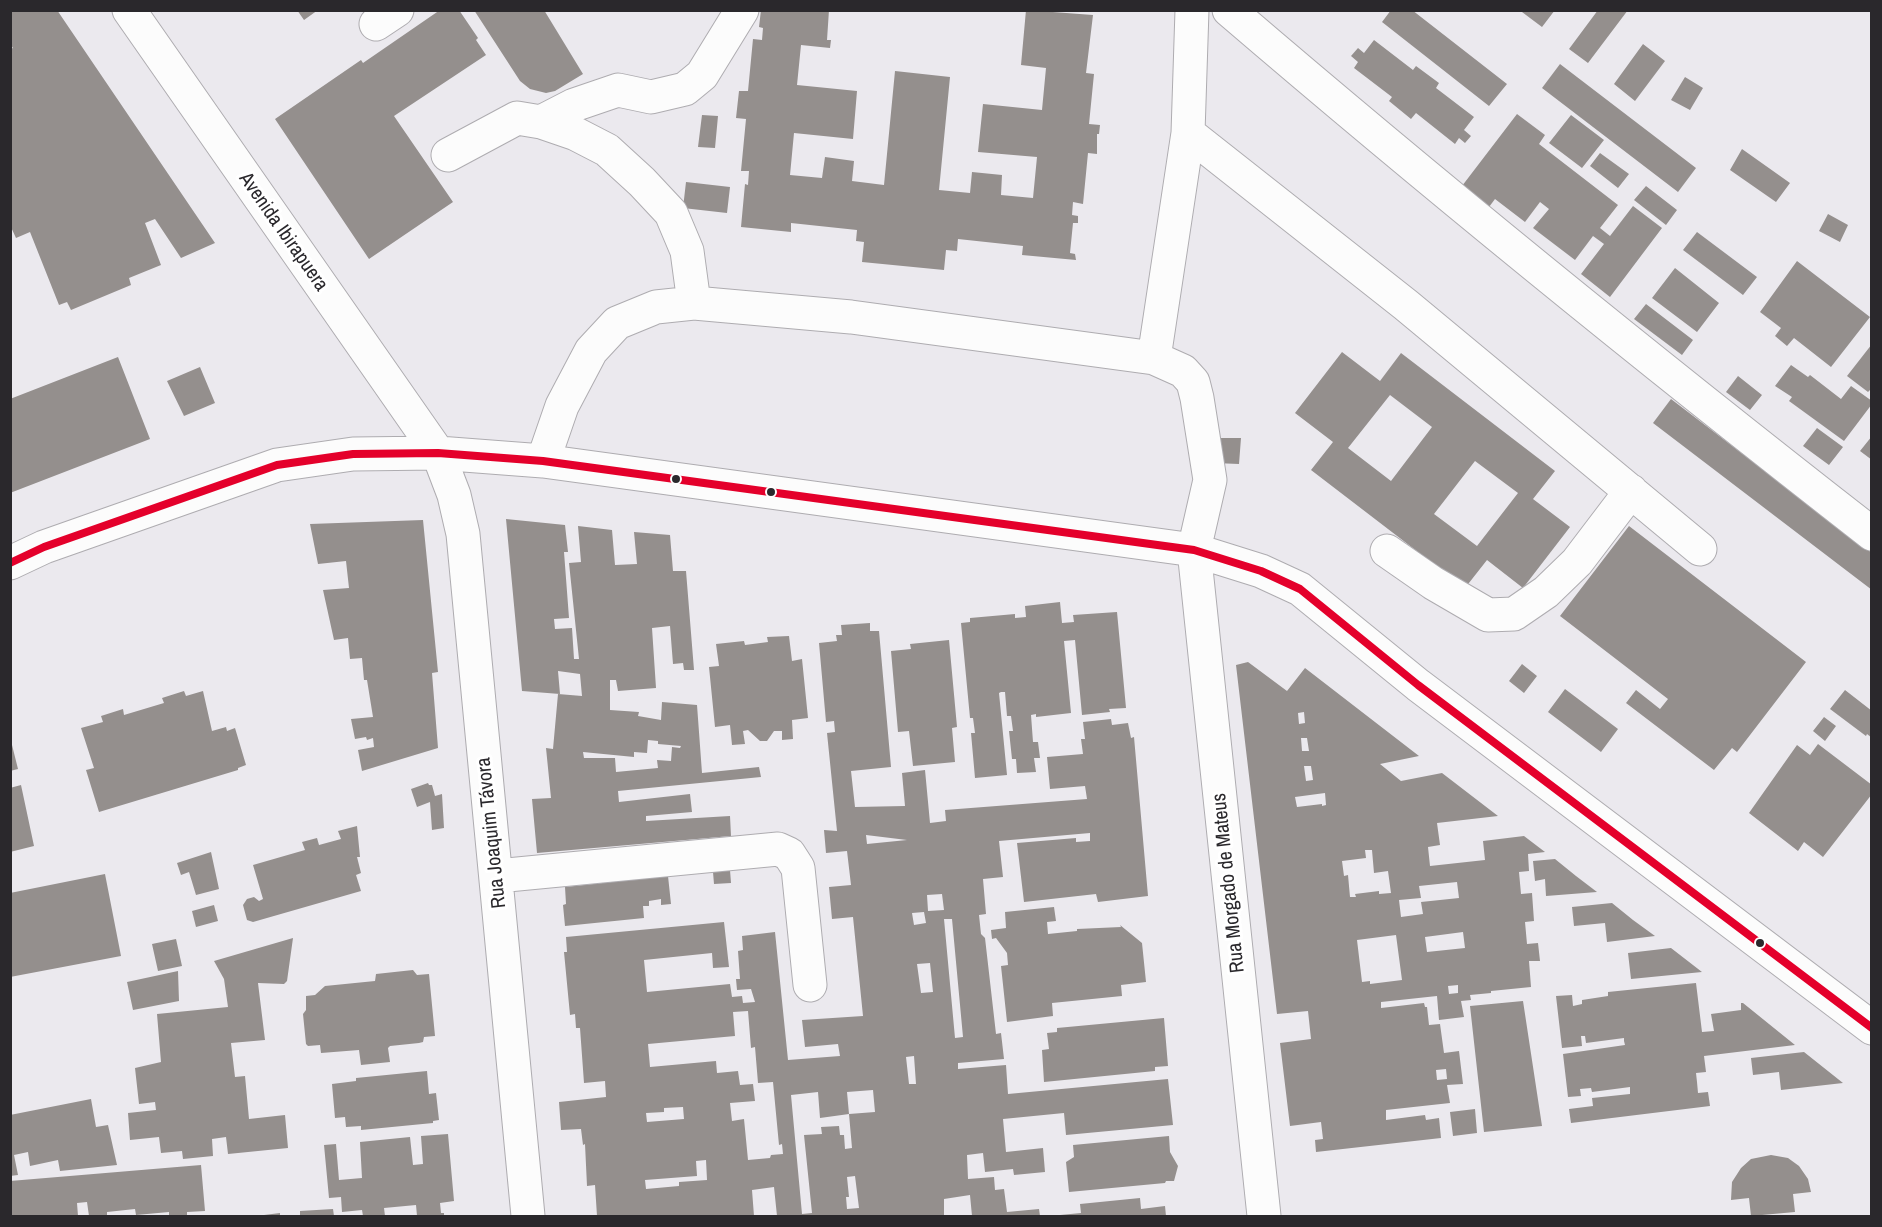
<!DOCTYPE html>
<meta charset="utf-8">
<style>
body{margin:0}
#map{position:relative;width:1882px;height:1227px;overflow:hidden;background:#ebe9ee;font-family:"Archivo Narrow",sans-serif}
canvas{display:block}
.frame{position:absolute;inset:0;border:12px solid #2a282c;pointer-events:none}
</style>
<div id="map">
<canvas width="1882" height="1227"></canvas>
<div class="frame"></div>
</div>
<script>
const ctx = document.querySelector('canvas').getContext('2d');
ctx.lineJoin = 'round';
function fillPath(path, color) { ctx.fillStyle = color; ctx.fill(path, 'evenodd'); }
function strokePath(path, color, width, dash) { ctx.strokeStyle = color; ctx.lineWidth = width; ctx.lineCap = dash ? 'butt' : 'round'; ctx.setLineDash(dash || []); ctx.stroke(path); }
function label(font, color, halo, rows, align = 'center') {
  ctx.font = font + ' "Archivo Narrow",sans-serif'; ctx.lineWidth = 6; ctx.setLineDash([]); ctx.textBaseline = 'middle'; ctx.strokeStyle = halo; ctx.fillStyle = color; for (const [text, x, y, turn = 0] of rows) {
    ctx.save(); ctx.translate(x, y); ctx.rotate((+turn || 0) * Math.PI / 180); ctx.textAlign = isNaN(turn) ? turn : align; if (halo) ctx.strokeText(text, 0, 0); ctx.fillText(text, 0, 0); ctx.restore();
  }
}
const building = new Path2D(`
 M10 10H57L215 243 181 258 155 219 145 223 161 265 129 278 131 285 71 310 67 302 59 305 30 232 16 238 10 225V49L13 48 10 44Z
 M297 10H318L304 20Z
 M440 10H459L478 38 476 40 486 55 394 116 453 202 369 259 275 119 361 60 363 63Z
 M474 10H544L583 74 555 91 546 93 530 89 520 81Z
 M761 10H829L827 40H831L830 48 801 45 797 85 857 91 853 139 794 133 790 175 822 178 825 157 854 161 852 181 884 185 895 71 950 77 939 190 970 193 972 172 1002 175 1001 195 1033 198 1037 157 978 152 983 104 1042 110 1046 68 1021 65 1026 10 1093 15 1086 73 1094 74 1089 124 1100 125 1099 134H1097V154L1088 153 1083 204 1073 202 1072 215 1078 216V223H1073L1070 253 1075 254 1076 260 1022 255 1023 246 958 239 957 251 946 250 944 270 862 262 864 242 856 241 857 230 791 223V232L741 227 745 184 748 185 749 171H741L746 119 736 118 739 91H748L753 39 762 40 763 28 759 27Z
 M1391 10H1412L1507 84 1489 106 1382 22Z
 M1523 10H1555L1542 27 1522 12Z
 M1598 10H1628L1588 63 1569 49Z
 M1374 40 1413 70 1416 66 1439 83 1436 88 1474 117 1464 130 1471 136 1465 143 1459 138 1455 144 1416 113 1411 119 1389 101 1392 97 1354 68 1358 62 1351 56 1358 48 1364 53Z
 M1643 44 1665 61 1635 101 1614 84Z
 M1560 64 1696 168 1678 192 1542 88Z
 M1685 77 1703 88 1690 110 1671 100Z
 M1517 114 1545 135 1539 144 1618 205 1600 228 1610 236 1633 206 1662 228 1610 297 1581 274 1604 244 1593 236 1575 260 1533 228 1549 209 1540 202 1525 222 1495 199 1489 207 1462 186Z
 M702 115 718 116 715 148 698 147Z
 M1571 115 1604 140 1582 168 1549 143Z
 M1742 149 1790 183 1776 202 1730 170Z
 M1600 153 1629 174 1618 188 1590 166Z
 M686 182 730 187 727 213 683 208Z
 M1646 186 1677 210 1666 225 1634 200Z
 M1828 214 1848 225 1840 242 1819 231Z
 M1697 232 1757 277 1743 295 1683 250Z
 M1797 261 1870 317 1831 367 1794 338 1787 346 1775 336 1781 328 1760 312Z
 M1675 268 1719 303 1697 332 1652 298Z
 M1646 304 1693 340 1682 355 1634 319Z
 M1872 344V388L1868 392 1847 376Z
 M1342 352 1380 381 1401 353 1555 471 1533 499 1570 527 1523 588 1487 560 1465 588 1311 470 1333 442 1295 413ZM1390 395 1432 427 1391 481 1348 448ZM1475 461 1518 493 1477 546 1434 514Z
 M118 357 150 439 10 493V399Z
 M1791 365 1808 377 1810 375 1841 399 1851 386 1872 401V404L1844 441 1789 401 1792 397 1775 386Z
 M200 367 215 403 184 416 167 381Z
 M1738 376 1762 395 1750 410 1726 392Z
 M1671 399 1872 553V590L1653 423Z
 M1817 428 1843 447 1829 465 1803 446Z
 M1872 436V460L1860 451Z
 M1215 438H1241L1239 464 1214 463Z
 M506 519 565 525 568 552H564L569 618 554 619 555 629 572 628 574 659H579L569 563 581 562 578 526 612 530 615 565 637 564 634 532 670 535 673 571H686L694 670H684L683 663 673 664 670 626 652 628 656 688 618 691 616 680H610V710L639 712 638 716 661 720 662 702 697 705 702 773 759 767 761 777 618 791 619 802 690 794 692 812 646 816V821L730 816 731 836 537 853 532 799 551 798 546 748 553 749 558 694 582 696 580 674 558 671 560 694 522 691ZM648 740 658 741V744L681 746 680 748 672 747 671 761 657 760 658 768 616 772 615 758H584L583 752 634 757V752L647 753Z
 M423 520 438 672 432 673 438 748 362 771 358 750 374 747 373 738 367 740 366 737 355 739 351 719 373 717 367 680H364L362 658 350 659 348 638 334 640 323 590 349 588 346 561 318 564 310 524Z
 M1629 526 1806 662 1737 752 1732 748 1714 770 1626 703 1636 690 1660 709 1668 699 1560 616Z
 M1060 602 1062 623 1074 622 1073 615 1117 612 1126 708 1109 709 1110 712 1082 715 1075 640 1064 641 1071 713 1036 717V714L1031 715 1033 742H1038L1040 758H1034L1036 772 1017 773 1016 759H1012L1009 731H1013L1011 716H1007L1005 692H1001L999 693 1007 775 975 778 971 733H975L973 718H970L961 623 970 622V618L1015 614V618L1026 617 1025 606Z
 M870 623V631H879L891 767 851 771 855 807 905 806 902 773 925 770 930 823 946 821 945 810 1087 799 1085 786 1050 789 1047 757 1083 754 1081 739H1085L1083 722 1111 719 1112 725 1128 723 1131 738 1134 737 1148 896 1098 902 1096 894 1024 902 1017 843 1076 838V842L1090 841V833L999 841 1003 877 983 879 986 914 979 915 981 934 985 938 996 1034 1001 1033 1004 1059 958 1063V1069L1006 1065 1008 1094 1168 1079 1173 1125 1066 1135 1064 1113 1003 1119 1006 1152 1043 1148 1045 1172 1014 1175 1013 1169 985 1172 983 1153 967 1155 968 1179 994 1177 995 1190 1004 1189 1007 1212 1039 1209 1040 1216H972L970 1195 944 1199V1216H777L774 1187 752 1190 754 1216H597L595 1185 587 1186 585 1144 583 1145 581 1129 561 1130 559 1102 606 1097 605 1081 584 1083 580 1028H576L575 1014 570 1015 564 952H567L566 937 724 922 729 967 713 968 712 953 644 960 647 992 730 984 732 997 742 996 743 1003 755 1002 751 989 737 990 736 979H740L738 951 743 950 742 936 775 932 788 1060 840 1056 838 1044 805 1047 802 1020 863 1016 853 917 832 919 829 887 851 885 847 851 826 853 824 830 837 831 827 733 835 732 834 721 826 722 819 643 837 641 836 635H842L841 625ZM866 835 907 840 867 844ZM942 894 944 910 928 911 927 895ZM924 912 926 923 914 925 912 913ZM944 919H952L963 1037 955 1038ZM930 963 933 992 921 993 917 964ZM748 1011 751 1048 755 1047 758 1083 773 1082 779 1145 782 1144 783 1154 771 1155 770 1158 748 1160 744 1119 732 1121 730 1103 755 1101 753 1084 740 1085 738 1071 717 1073 716 1061 650 1067 648 1044 735 1036 733 1012ZM914 1056 916 1084H909L906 1057ZM873 1090 875 1112 849 1114 847 1092ZM818 1092 820 1118 849 1114 852 1148 845 1149 844 1135H840L839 1126 821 1127 822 1134 804 1135 812 1213 802 1214 791 1095ZM683 1107 684 1119 647 1122 646 1113 664 1112V1108ZM706 1160 707 1180 679 1182V1186L646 1189 645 1180 697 1176 696 1161ZM855 1176 859 1208 847 1209 846 1197H849L847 1177Z
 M789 636 792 661 802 659 808 718 792 720 793 739 782 740V731H774L767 741H760L748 730 743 731 745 744 732 745 730 725 715 727 709 667 719 666 716 644 744 641 745 645 768 642 767 637Z
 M949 640 957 727 952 728 955 762 913 766 909 731 898 732 891 651 911 649 910 644Z
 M1248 662 1287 691 1305 668 1419 756 1380 764 1401 781 1442 773 1498 816 1437 823 1440 845 1428 847 1430 866 1485 860 1483 841 1524 836 1545 852 1528 854 1529 871 1519 872 1521 894 1532 893 1534 921 1525 922 1527 944 1538 943 1540 961H1529L1531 987 1491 991V993L1470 995 1471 1000 1461 1001 1464 1017 1439 1020 1437 996 1381 1002V1008L1424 1003 1425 1007H1427L1429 1025 1440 1024 1444 1053 1459 1051 1463 1084 1447 1085 1450 1103 1386 1110V1120L1425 1115 1426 1120 1439 1118 1441 1138 1316 1152 1315 1140 1323 1139 1321 1122 1290 1126 1280 1043 1311 1039 1308 1011 1277 1014 1236 665ZM1304 712 1305 723 1299 724 1298 713ZM1301 738H1307L1309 751H1302ZM1304 766H1311L1313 780 1306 781ZM1325 793 1326 805 1322 806V804L1297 807 1295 797ZM1365 850H1372L1374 873 1388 871 1391 893 1379 894V891L1355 894 1356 897H1350L1348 875 1344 876 1342 861 1366 858ZM1457 882 1459 898 1421 902 1423 914 1401 917 1399 900 1421 898 1419 886ZM1463 932 1465 948 1427 952 1425 937ZM1396 935 1402 980 1370 984V981L1362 982 1357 940ZM1458 985V993L1449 994 1448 986ZM1446 1069 1447 1079 1437 1080 1436 1070Z
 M1522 664 1537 676 1524 693 1509 681Z
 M1565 689 1618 729 1601 752 1548 712Z
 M1845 690 1872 711V738L1867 734 1866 736 1830 709Z
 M184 691 186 696 203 691 212 731 226 727 227 731 235 728 246 765 238 768V770L99 812 86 770 94 768 81 728 103 722 101 716 123 709 124 715 164 703 162 698Z
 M1824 717 1836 726 1825 741 1813 731Z
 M10 737 18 769 10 771Z
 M1818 744 1872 785V794L1823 857 1804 842 1798 851 1749 813 1797 745 1810 755Z
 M428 783 429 785H432L435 796 442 794 444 828 432 830 430 802 417 807 411 789Z
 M21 785 34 846 10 852V788Z
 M357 826 360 857H357L361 873 356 875 361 891 253 922 247 920 243 905 247 899 254 897 259 901 263 899 253 865 305 850 302 842 317 838 319 845 341 839 338 831Z
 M211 852 219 889 196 895 189 872 181 875 177 863Z
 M1555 859 1576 876 1597 892 1546 896 1545 879 1535 881 1533 861Z
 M730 870 731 883 714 884 713 872Z
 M105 874 121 956 10 977V893Z
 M668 876 671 904 661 905V899L649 901V906H643L644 918 565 926 563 905 566 904 565 887Z
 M1612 903 1633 920 1655 936 1607 942 1605 923 1574 926 1572 907Z
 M214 905 218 921 196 927 192 911Z
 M1054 907 1056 921 1047 922 1048 934 1077 931V929L1121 927 1120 925 1142 943 1146 982 1121 985 1122 996 1052 1003 1053 1016 1007 1022 1001 966 1008 965 1007 953 996 938 992 939 991 930 1006 928 1005 912Z
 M293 938 287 981 284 984 258 983 265 1040 231 1043 235 1077 245 1076 249 1119 285 1115 288 1148 228 1154 226 1137 212 1139 213 1156 183 1159 182 1151 161 1153 159 1137 130 1140 128 1113 156 1110 155 1102 139 1104 135 1068 161 1062 157 1014 228 1007 224 979 214 961Z
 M176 939 182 966 158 971 152 944Z
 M1671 948 1702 972 1631 979 1628 953Z
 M413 970 417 975 429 974 435 1036 424 1037 423 1042 419 1043 390 1046 388 1048 390 1062 361 1065 359 1050 321 1053 320 1045 308 1046 306 1044 303 1014 306 1010V996L315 995 325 986 375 981 376 974Z
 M178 971 179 1001 133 1010 127 982Z
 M1696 983 1702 1032 1714 1031 1711 1014 1741 1010V1003H1743L1795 1045 1704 1056 1706 1072 1696 1073 1697 1082 1698 1093 1708 1092 1710 1106 1571 1123 1569 1109 1593 1106 1592 1098 1630 1094V1087L1592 1092 1591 1088 1580 1089 1581 1096 1568 1097 1563 1054 1625 1045 1624 1041V1038L1586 1043 1585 1036H1581L1582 1046 1562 1048 1556 996 1572 995 1573 1006 1582 1004V1000L1608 996V992Z
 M1523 1001 1542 1126 1484 1132 1470 1006Z
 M1164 1018 1168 1066 1155 1067V1071L1044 1082 1042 1050 1049 1049 1047 1033 1057 1032V1028Z
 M1804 1052 1843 1083 1781 1090 1779 1072 1753 1075 1751 1058Z
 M427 1071 429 1094 436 1093 439 1120 433 1121V1123L361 1130V1126L346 1127 345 1117 335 1118 332 1084 356 1081V1078Z
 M91 1099 96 1127 108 1125 117 1165 60 1171 58 1160 30 1166 28 1152 14 1155 18 1175 10 1176V1115Z
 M1475 1109 1477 1133 1453 1136 1450 1112Z
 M448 1134 454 1201 440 1203 441 1213H444V1216H417L416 1205 384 1208 385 1216H363L362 1210 342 1212 341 1197 329 1198 324 1145 336 1144 339 1180 362 1178 360 1142 410 1137 413 1165 423 1164 421 1136Z
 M1169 1136 1170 1152 1178 1166 1174 1181H1166L1165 1183 1069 1192 1066 1162 1074 1157 1073 1145Z
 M1771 1155 1788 1158 1799 1166 1808 1179 1811 1192 1793 1194 1795 1212 1751 1216 1749 1198 1731 1200 1732 1182 1741 1168 1751 1159Z
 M201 1165 205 1211 187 1212V1216H169V1212L136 1215 135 1209 107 1212V1216H89L87 1202 77 1203 78 1216H10V1181Z
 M1140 1198 1141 1209 1165 1206 1166 1216H1060V1215L1081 1213 1080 1204Z
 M333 1209 334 1216H300V1211Z
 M280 1213V1216H264V1215Z`);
const minor = new Path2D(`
 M129 10 438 453 454 495 463 534 528 1216
 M1229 10C1439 190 1654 364 1872 534
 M376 24 397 10
 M541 122 576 134 607 150 642 182 671 213 687 251 694 303
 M1188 133 1406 305 1700 549
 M448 155 517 118 541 122 574 105 618 90 651 97 685 89 702 75 742 10
 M1154 358 1188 133 1192 10
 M543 461 562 406 591 351 617 323 656 307 694 303 851 317 1154 358 1183 371 1193 382 1197 398 1210 480 1194 550 1264 1216
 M1387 551 1433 583 1488 615 1514 614 1546 592 1577 562 1631 491
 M10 563 44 547 277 465 353 454 438 453 543 461 1194 550 1261 571 1300 589 1418 685 1872 1028
 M497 876 778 849 789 854 798 868 810 985`);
const bus1 = new Path2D(`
 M10 563 44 547 277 465 353 454 438 453 543 461 1194 550 1261 571 1300 589 1418 685 1872 1028`);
const markers = [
 [676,479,5,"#2a282c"],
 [771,492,5,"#2a282c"],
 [1760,943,5,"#2a282c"]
];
const streetNames = [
 ["Avenida Ibirapuera",283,232,55],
 ["Rua Joaquim Távora",492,833,-96],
 ["Rua Morgado de Mateus",1229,883,-96]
];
fillPath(building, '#948f8d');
strokePath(minor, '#aeacb0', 35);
strokePath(minor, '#fcfcfc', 33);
strokePath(bus1, '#e4002b', 8);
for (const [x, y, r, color] of markers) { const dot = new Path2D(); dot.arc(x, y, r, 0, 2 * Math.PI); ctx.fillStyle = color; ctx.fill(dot); strokePath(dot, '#fff', 2); }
label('20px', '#2a282c', '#fff', streetNames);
</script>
